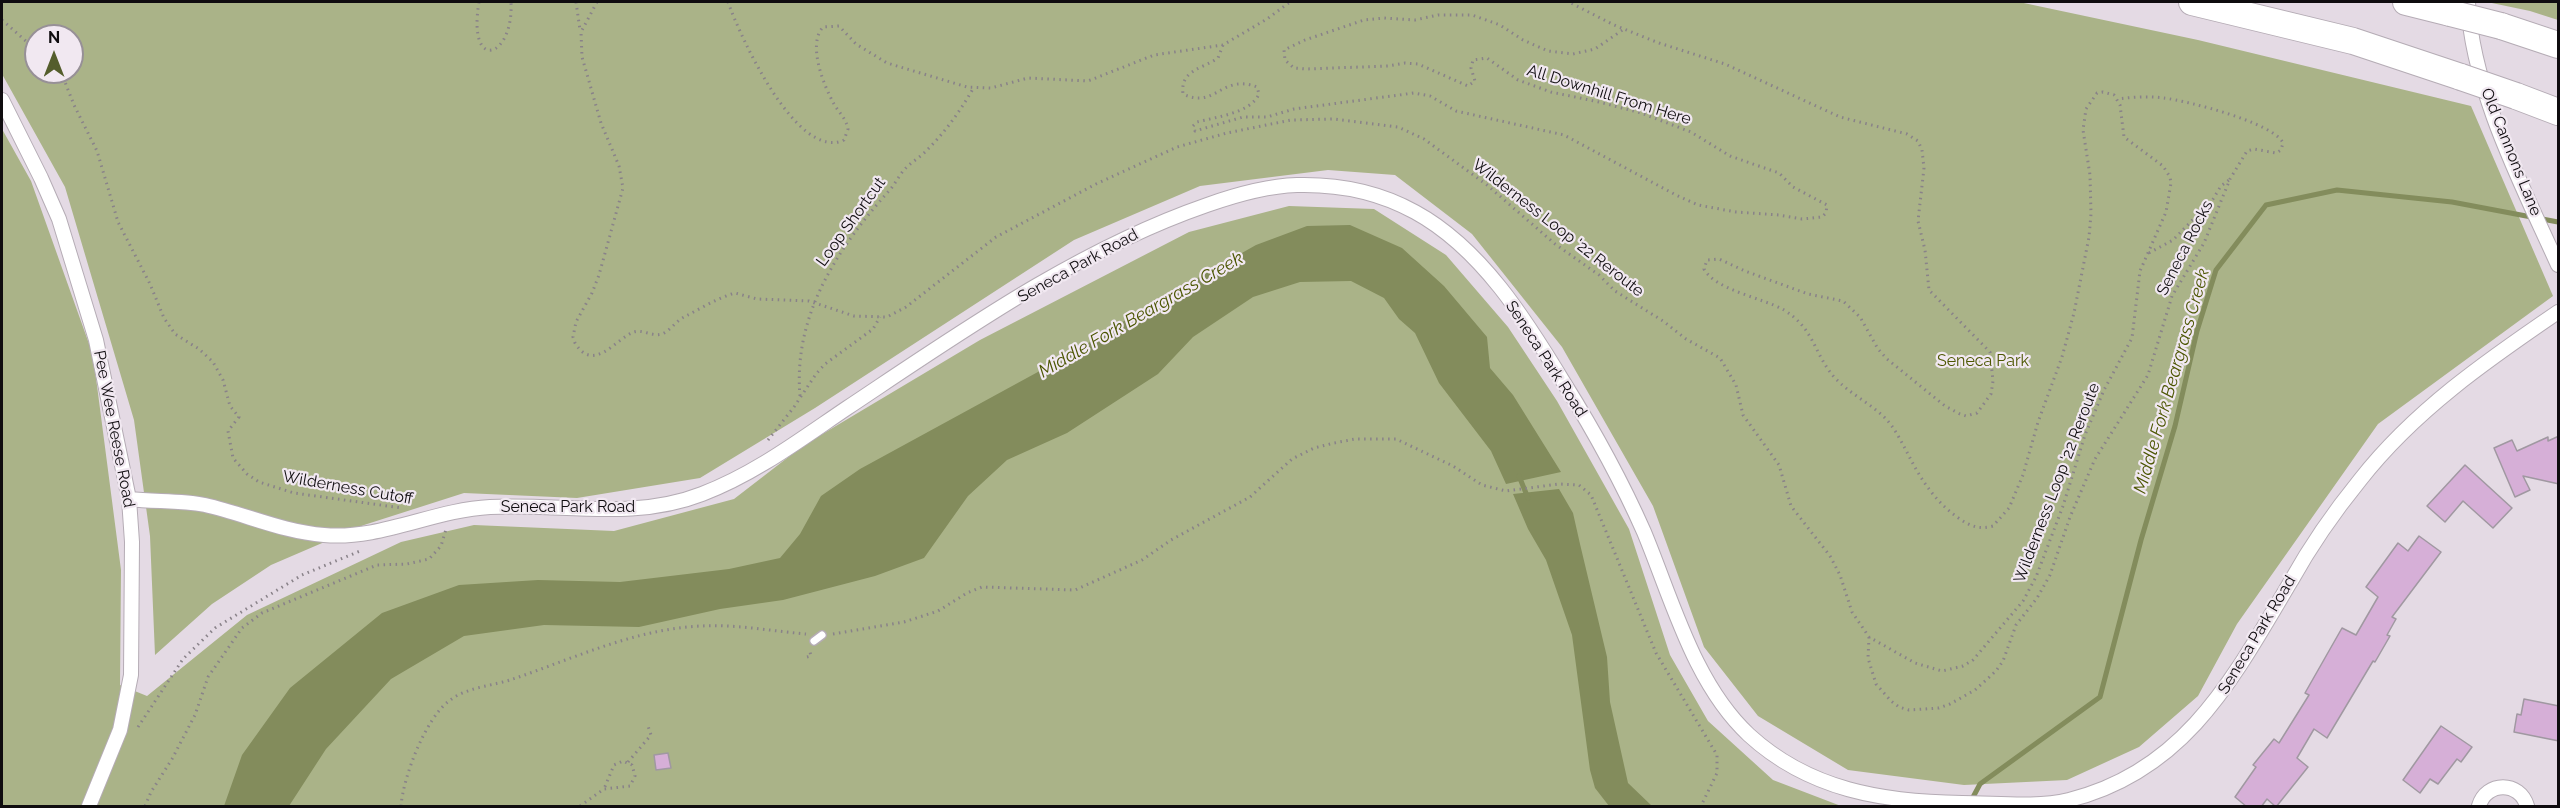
<!DOCTYPE html>
<style>
body{margin:0}
#map{position:relative;width:2560px;height:808px;overflow:hidden;background:#e4dae4;font-family:Raleway,sans-serif}
canvas{display:block}
.frame{position:absolute;inset:0;border:3px solid #0f0c0f;pointer-events:none}
.north{position:absolute;left:24px;top:24px;width:60px;height:60px;box-sizing:border-box;background:#f1e8f1;border:2px solid #979097;border-radius:50%;rotate:0deg;font-size:16px;font-weight:700;line-height:24px;text-align:center;color:#0f0c0f}
.north::after{content:'';display:block;margin:auto;width:21px;height:27px;background:#545d2c;clip-path:polygon(50% 0,100% 100%,50% 72%,0 100%)}
</style>
<div id="map">
<canvas width="2560" height="808"></canvas>
<div class="frame"></div>
<div class="north">N</div>
</div>
<script>
const ctx = document.querySelector('canvas').getContext('2d');
ctx.lineJoin = 'round';
function fillPath(path, color) { ctx.fillStyle = color; ctx.fill(path, 'evenodd'); }
function strokePath(path, color, width, dash) { ctx.strokeStyle = color; ctx.lineWidth = width; ctx.lineCap = dash ? 'butt' : 'round'; ctx.setLineDash(dash || []); ctx.stroke(path); }
function label(font, color, halo, rows, align = 'center') {
  ctx.font = font + ' Raleway,sans-serif'; ctx.lineWidth = 4.5; ctx.setLineDash([]); ctx.textBaseline = 'middle'; ctx.strokeStyle = halo; ctx.fillStyle = color; for (const [text, x, y, turn = 0] of rows) {
    ctx.save(); ctx.translate(x, y); ctx.rotate((+turn || 0) * Math.PI / 180); ctx.textAlign = isNaN(turn) ? turn : align; if (halo) ctx.strokeText(text, 0, 0); ctx.fillText(text, 0, 0); ctx.restore();
  }
}
const green = new Path2D(`
 M2 2H2019L2198 40 2471 106 2553 296 2378 424 2237 624 2198 696 2139 747 2067 780 1964 785 1848 770 1758 716 1704 647 1653 506 1562 347 1472 234 1395 175 1328 170 1200 186 1074 240 815 408 700 478 577 498 464 493 364 525 271 565 212 604 155 655 150 536 134 420 65 187 2 74ZM36 36H72V72H36Z
 M2487 2H2558V20L2530 11Z
 M2 129 31 181 93 355 121 570 120 685 147 696 247 615 401 542 474 525 614 531 734 499 804 445 980 340 1189 232 1289 206 1374 209 1446 255 1508 327 1557 401 1629 529 1670 655 1708 721 1773 780 1841 806H2Z`);
const water = new Path2D(`
 M1350 225 1402 248 1444 286 1487 337 1490 368 1513 395 1561 472 1506 484 1491 451 1439 383 1415 333 1399 319 1384 298 1351 281 1300 282 1253 297 1193 337 1158 374 1067 433 1007 460 968 496 924 558 875 576 783 600 720 609 639 627 544 625 464 636 391 679 326 749 289 806H224L242 755 290 688 382 613 459 585 538 580 620 582 729 569 780 558 800 534 821 496 860 469 1069 355 1150 305 1256 245 1307 226Z
 M1559 489 1573 513 1580 544 1607 657 1610 702 1628 783 1652 806H1609L1595 788 1590 770 1572 635 1546 560 1528 529 1513 494Z`);
const stream = new Path2D(`
 M1519 476 1528 498
 M1971 801 1980 784 2100 697 2141 540 2175 426 2197 331 2216 270 2266 205 2337 190 2452 202 2558 222`);
const building = new Path2D(`
 M2559 436V484L2523 476 2530 490 2515 497 2494 448 2512 440 2517 451 2548 437V441Z
 M2465 465 2512 508 2493 528 2463 501 2445 522 2427 506Z
 M2419 536 2441 552 2392 617 2396 619 2387 635 2390 636 2375 662 2373 661 2327 738 2314 729 2297 758 2308 767 2276 807 2267 799 2261 807H2247L2235 797 2256 767 2253 765 2274 739 2279 743 2309 695 2305 693 2342 628 2356 635 2378 597 2366 587 2398 543 2408 551Z
 M2524 699 2559 706V741L2514 732 2517 714 2521 715Z
 M2441 726 2472 747 2461 762 2457 759 2438 784 2430 779 2420 793 2403 780Z
 M668 753 671 768 656 770 654 755Z`);
const path = new Path2D(`
 M479 2C467 74 514 58 511 2
 M576 2 580 30
 M597 2 581 32 582 57 601 123 619 166 623 188 599 275 592 293 576 322 573 337 575 343C594 374 616 338 634 332 643 329 652 337 662 334 670 331 676 321 684 317 700 309 717 298 735 293L757 299 809 301 854 316 887 317 906 307 996 237 1096 184 1177 147 1227 133 1291 120 1334 119 1398 127 1424 139 1487 185 1555 244 1599 275 1615 291 1663 321 1686 339 1720 358 1736 385 1743 415 1779 465 1791 506 1830 556 1840 575 1852 612 1865 631 1869 637 1915 663 1942 671 1963 666 1973 660 2023 601 2036 577 2063 506 2085 435 2104 390 2132 338 2140 271 2166 212 2171 183 2170 177 2163 166 2124 137 2120 105 2114 95 2103 92 2097 93 2086 109 2083 130 2090 175 2091 214 2089 237 2074 313 2062 357 2038 422 2023 475 2009 508 1993 526C1980 530 1970 526 1960 519 1937 504 1921 480 1909 456 1902 443 1895 428 1885 418 1870 403 1850 394 1835 378 1814 355 1815 329 1784 310 1763 298 1715 290 1704 269L1707 260 1719 259 1745 271 1808 294 1843 301 1860 317 1878 349 1887 359 1945 406 1960 414 1966 416 1977 413 1991 394 1993 381 1990 352 1929 290 1925 250 1918 221 1924 168 1922 150 1918 141 1907 134 1840 117 1725 64 1659 43 1614 25 1569 2
 M728 2C740 36 797 162 844 140L848 129C846 118 839 113 834 104 824 86 807 45 823 27L839 26 856 44 887 63 967 87 991 88 1028 78 1088 81 1154 55 1223 45 1267 19 1290 2
 M2 20 36 50
 M1223 45 1218 58C1202 69 1180 70 1183 94 1215 110 1222 73 1257 87L1259 94C1251 113 1216 117 1197 122L1193 126 1195 131 1243 117H1267L1294 109 1414 93 1430 96 1456 111 1564 135 1676 195 1698 205 1736 212 1779 215 1802 219 1822 217 1826 213 1827 205 1793 187 1779 173 1730 156 1691 132 1641 113 1599 102 1551 92 1518 80 1487 58 1473 60 1471 68 1475 81 1468 86 1418 64 1405 63 1388 66 1306 69 1294 68 1285 60 1284 50 1305 40 1364 20 1384 18 1415 20 1438 15H1472L1500 25 1523 40 1548 51 1573 54 1595 49 1624 29
 M61 72 74 105 97 151 118 222 150 284 164 318 175 334 199 349 213 362 223 380 230 406 239 417 228 431 233 458 247 474 259 482 294 493 402 508
 M2149 253 2173 240 2213 199 2221 186 2229 180
 M800 396C793 316 837 249 888 192 894 186 898 177 904 170 911 162 921 157 928 149 946 131 961 110 974 87
 M768 440 794 407 816 374 825 364 873 329 880 317
 M833 634 904 622 938 611 967 593 982 587 1075 590 1142 560 1171 540 1250 497 1292 459 1314 448 1334 443 1355 439H1396L1453 466 1482 485 1506 491 1559 484 1579 485 1591 495 1656 653 1717 755V773L1701 806
 M1869 637 1868 658 1876 684 1891 701 1899 707 1909 710 1939 708 1950 704 1975 690 1996 671 2003 661 2016 625 2037 598 2050 575 2070 517 2095 459 2148 375 2172 296 2204 243 2230 179 2247 151 2254 149 2276 153 2281 150 2283 143C2274 123 2188 101 2164 98 2149 96 2133 97 2118 99
 M807 657 811 656 810 652
 M138 727 183 659 215 628 302 575 360 551
 M628 762 651 735 648 726
 M145 806 151 792 172 759 195 715 208 677 242 628 262 613 377 565 407 564 429 559 441 546 446 529
 M401 806C403 778 425 719 449 701 466 687 493 686 513 679 575 658 635 629 701 626 735 624 771 631 806 634
 M580 806 604 789 630 786 635 776 632 765 623 761 614 765 604 789`);
const lane = new Path2D(`
 M814 641 822 635`);
const street = new Path2D(`
 M2468 2C2472 90 2522 185 2558 265
 M2 100 41 178 59 219 96 340 129 499 132 542 131 675 120 730 89 806
 M129 499C155 502 180 500 205 505 245 514 283 532 324 535 381 540 433 510 490 507 561 503 633 521 702 494 755 474 801 439 847 408 961 332 1077 250 1207 205 1235 195 1267 186 1297 185 1337 184 1379 192 1415 212 1481 248 1526 320 1564 383 1594 431 1621 480 1644 532 1672 599 1694 684 1749 735 1809 790 1883 802 1962 803 1997 803 2035 808 2069 800 2186 771 2234 677 2291 581 2311 545 2334 512 2360 480 2414 411 2486 361 2558 312
 M2479 806C2486 781 2520 781 2527 806`);
const highway = new Path2D(`
 M2192 2 2353 41 2461 77
 M2406 2 2450 13
 M2501 26 2558 45
 M2516 96 2558 112`);
const highwayBridge = new Path2D(`
 M2450 13 2501 26
 M2461 77 2516 96`);
const streetNames = [
 ["All Downhill From Here",1609,95,17],
 ["Old Cannons Lane",2511,152,68],
 ["Loop Shortcut",851,222,-54],
 ["Wilderness Loop '22 Reroute",1558,228,38],
 ["Seneca Rocks",2185,248,-63],
 ["Seneca Park Road",1078,266,-29],
 ["Seneca Park Road",1546,359,57],
 ["Pee Wee Reese Road",114,429,79],
 ["Wilderness Loop '22 Reroute",2057,483,-69],
 ["Wilderness Cutoff",348,488,10],
 ["Seneca Park Road",568,507],
 ["Seneca Park Road",2257,635,-59]
];
const parkNames = [
 ["Seneca Park",1983,361]
];
const waterNames = [
 ["Middle Fork Beargrass Creek",1141,315,-30],
 ["Middle Fork Beargrass Creek",2172,381,-74]
];
fillPath(green, '#aab388');
fillPath(water, '#838c5c');
strokePath(stream, '#838c5c', 5);
fillPath(building, '#d6afd7');
strokePath(building, '#a098a1', 1.5);
strokePath(lane, '#b5acb5', 10);
strokePath(street, '#b5acb5', 16);
strokePath(highway, '#b5acb5', 28);
strokePath(path, '#898289', 3, [1.5, 4.5]);
strokePath(lane, '#fff', 7);
strokePath(street, '#fff', 14);
strokePath(highway, '#fff', 26);
strokePath(highwayBridge, '#b5acb5', 28, []);
strokePath(highwayBridge, '#fff', 26);
label('16px', '#0f0c0f', '#f1e8f1', streetNames);
label('16px', '#4d5702', '#f1e8f1', parkNames);
label('italic 18px', '#4b5500', '#f1e8f1', waterNames);
</script>
